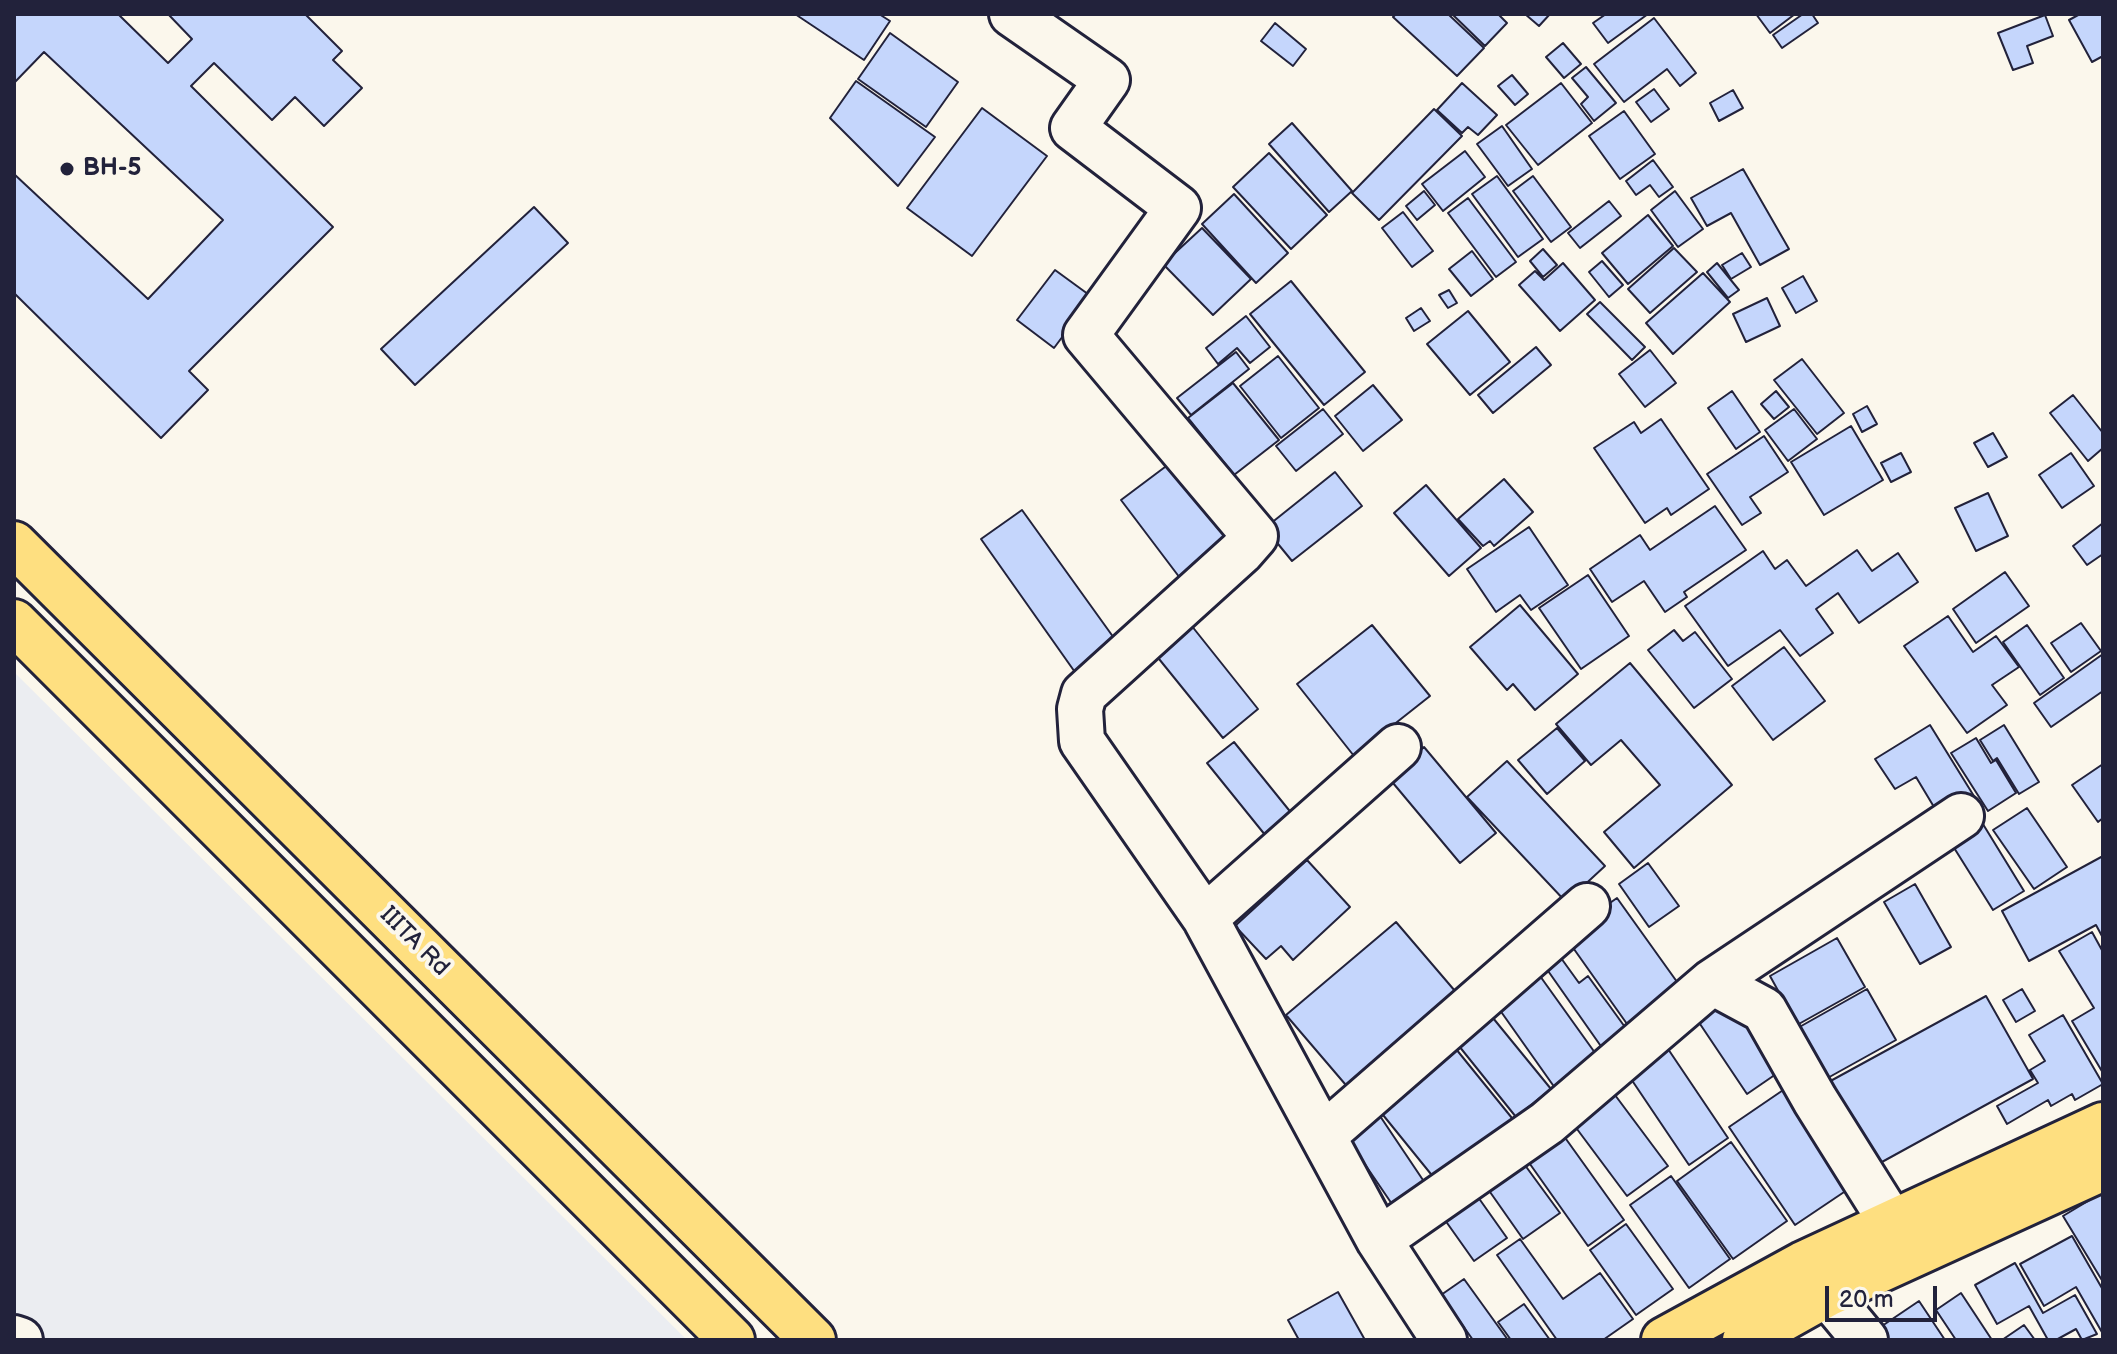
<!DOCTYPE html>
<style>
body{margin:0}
#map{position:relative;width:2117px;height:1354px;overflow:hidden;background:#fbf7ec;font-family:"Balsamiq Sans",sans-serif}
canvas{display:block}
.frame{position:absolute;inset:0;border:16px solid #22223b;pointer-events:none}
.scale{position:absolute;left:1825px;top:1286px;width:112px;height:36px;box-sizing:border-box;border:4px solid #22223b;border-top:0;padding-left:10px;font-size:24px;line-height:28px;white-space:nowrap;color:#22223b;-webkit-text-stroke:6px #fbf7ec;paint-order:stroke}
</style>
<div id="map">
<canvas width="2117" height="1354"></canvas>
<div class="frame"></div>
<div class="scale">20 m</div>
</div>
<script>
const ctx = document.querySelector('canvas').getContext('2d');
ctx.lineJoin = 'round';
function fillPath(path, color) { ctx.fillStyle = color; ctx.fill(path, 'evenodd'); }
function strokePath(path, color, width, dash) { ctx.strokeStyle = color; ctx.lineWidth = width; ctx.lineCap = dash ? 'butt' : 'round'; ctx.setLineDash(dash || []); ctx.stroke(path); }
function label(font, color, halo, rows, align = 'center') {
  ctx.font = font + ' "Balsamiq Sans",sans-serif'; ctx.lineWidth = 8; ctx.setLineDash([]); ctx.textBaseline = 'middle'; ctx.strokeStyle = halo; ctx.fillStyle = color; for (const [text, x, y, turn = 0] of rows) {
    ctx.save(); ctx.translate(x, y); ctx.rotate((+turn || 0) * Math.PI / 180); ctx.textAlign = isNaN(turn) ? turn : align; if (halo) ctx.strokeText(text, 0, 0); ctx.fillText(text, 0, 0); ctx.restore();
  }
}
const built = new Path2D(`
 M14 672 687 1340H14Z`);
const building = new Path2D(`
 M14 14H118L168 63 192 39 168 14H305L342 51 333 60 362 88 324 126 295 97 272 120 214 63 191 86 333 227 189 371 208 390 161 438 14 293V174L148 299 223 220 44 52 14 83Z
 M795 14H879L890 21 864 60Z
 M1396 14H1448L1484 48 1457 76 1393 17Z
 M1452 14H1498L1507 23 1485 46Z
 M1525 14H1550L1539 26Z
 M1606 14H1648L1608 43 1593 23Z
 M1756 14H1795L1770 33Z
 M1803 14H1812L1818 23 1782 48 1773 35Z
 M2080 14H2103V56L2092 62 2069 20Z
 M2045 15 2053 36 2027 46 2033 63 2013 70 1998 33Z
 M1654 18 1696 73 1680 86 1667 69 1624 102 1594 64Z
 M1275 23 1306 49 1293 66 1261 41Z
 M890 33 958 82 926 127 858 79Z
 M1563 43 1581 64 1564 78 1546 57Z
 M1586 67 1616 103 1594 121 1581 104 1588 97 1572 78Z
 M1512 75 1528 94 1515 105 1498 86Z
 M856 81 935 137 898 186 830 118Z
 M1462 83 1497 115 1478 135 1468 127 1462 133 1437 110Z
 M1561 83 1592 123 1538 165 1506 125Z
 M1654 89 1669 109 1651 122 1636 102Z
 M1733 90 1743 108 1719 121 1710 103Z
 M982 108 1047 156 972 256 907 208Z
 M1434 109 1462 136 1379 220 1352 193Z
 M1624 111 1655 154 1620 179 1589 136Z
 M1292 123 1352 191 1329 212 1269 144Z
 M1502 126 1532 169 1508 186 1477 144Z
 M1465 151 1485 177 1443 211 1422 184Z
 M1269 153 1327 215 1291 249 1233 187Z
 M1653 160 1673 187 1659 197 1650 185 1636 195 1626 181Z
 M1743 169 1789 249 1760 265 1731 213 1707 226 1691 198Z
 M1497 176 1543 239 1518 257 1472 194Z
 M1533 176 1571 227 1551 242 1513 191Z
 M1424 191 1435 205 1417 220 1406 206Z
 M1675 191 1703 229 1678 247 1651 210Z
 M1234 194 1288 253 1256 283 1202 224Z
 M1468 198 1516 262 1496 277 1448 213Z
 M1609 201 1621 216 1580 248 1568 233Z
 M534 207 568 243 415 385 381 349Z
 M1403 212 1433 251 1412 267 1382 228Z
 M1648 215 1673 246 1628 284 1602 253Z
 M1202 228 1251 279 1213 315 1163 264Z
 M1674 248 1697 272 1650 313 1628 289Z
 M1543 249 1557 265 1543 277 1530 261Z
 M1472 251 1493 279 1471 296 1449 269Z
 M1742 253 1751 267 1731 279 1722 265Z
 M1602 261 1623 285 1609 297 1589 272Z
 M1563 263 1595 300 1560 331 1519 285 1535 271 1544 280Z
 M1717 263 1739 290 1728 298 1707 272Z
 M1055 270 1092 297 1054 348 1017 320Z
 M1703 273 1730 302 1673 354 1646 323Z
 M1803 276 1817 301 1796 313 1782 288Z
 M1291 281 1365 372 1324 405 1250 314Z
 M1449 290 1457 303 1448 308 1439 295Z
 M1767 298 1780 326 1746 342 1733 314Z
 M1600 302 1645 347 1632 360 1587 314Z
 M1421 308 1430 321 1414 331 1406 318Z
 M1468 311 1510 362 1470 395 1427 344Z
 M1246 316 1270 347 1250 363 1237 348 1218 364 1206 348Z
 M1536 347 1551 365 1493 413 1478 395Z
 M1650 350 1676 383 1645 407 1619 374Z
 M1236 352 1249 369 1191 415 1177 398Z
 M1278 356 1319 408 1281 438 1240 386Z
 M1802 359 1844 413 1817 434 1774 380Z
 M1233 383 1279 440 1234 475 1188 418Z
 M1373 385 1402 420 1363 451 1335 416Z
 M1732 391 1760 432 1736 449 1708 408Z
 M1776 391 1789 407 1774 419 1761 404Z
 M2073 395 2103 433V448L2088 461 2050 413Z
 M1867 406 1877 424 1862 432 1853 414Z
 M1323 409 1343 434 1296 471 1276 446Z
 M1794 409 1817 439 1788 461 1765 430Z
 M1661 419 1709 489 1671 515 1667 508 1645 523 1594 448 1634 422 1641 433Z
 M1851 426 1883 480 1824 515 1791 462Z
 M1993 433 2007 457 1988 467 1974 443Z
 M1764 436 1788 472 1750 497 1761 513 1742 525 1707 474Z
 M1901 453 1911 472 1891 482 1881 463Z
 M2071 453 2094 486 2062 508 2039 475Z
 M1177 458 1239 540 1183 582 1121 500Z
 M1335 472 1362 506 1292 561 1265 528Z
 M1504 479 1533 512 1494 546 1490 541 1483 546 1458 519Z
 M1426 485 1481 548 1449 576 1394 513Z
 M1988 493 2008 536 1976 551 1955 508Z
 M1715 506 1746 550 1684 592 1687 597 1665 612 1644 581 1612 602 1590 569 1640 535 1650 550Z
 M1022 510 1119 645 1077 675 981 539Z
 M2103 523V554L2087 565 2073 546Z
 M1529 527 1568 585 1531 610 1520 595 1496 612 1467 569Z
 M1857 550 1872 571 1898 553 1918 582 1859 623 1838 593 1816 609 1833 633 1800 656 1780 630 1728 666 1685 606 1763 551 1775 569 1787 560 1806 586Z
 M2005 572 2029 606 1976 643 1953 609Z
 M1588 575 1629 636 1581 669 1539 608Z
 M1520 605 1578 674 1535 710 1513 684 1507 690 1470 647Z
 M1948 616 1973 652 1996 636 2019 667 1992 685 2007 705 1967 733 1904 646Z
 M2081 623 2101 651 2071 672 2051 643Z
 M1191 625 1258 709 1223 738 1155 654Z
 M1372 625 1430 696 1354 756 1297 684Z
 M2027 625 2064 678 2040 695 2003 642Z
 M1674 630 1683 641 1695 632 1732 679 1694 708 1648 650Z
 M1784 647 1825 701 1773 740 1732 686Z
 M2103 654V691L2051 727 2034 703Z
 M1630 663 1732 785 1634 868 1604 832 1660 785 1621 740 1591 765 1556 724Z
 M1930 725 1977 801 1943 822 1916 777 1895 789 1875 759Z
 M2004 725 2039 782 2019 794 1997 758 1993 761 1980 740Z
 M1557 728 1585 761 1547 794 1518 760Z
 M1976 738 1991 763 1996 760 2016 793 1988 811 1951 753Z
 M1234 742 1301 825 1274 846 1207 763Z
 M1424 747 1496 833 1460 863 1388 777Z
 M1507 761 1605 866 1566 902 1467 797Z
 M2103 764V818L2098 822 2072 785Z
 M2027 808 2067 867 2034 889 1993 830Z
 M1978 816 2024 891 1993 910 1946 835Z
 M2103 856V938L2096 925 2029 961 2002 911Z
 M1307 860 1350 907 1293 960 1281 946 1266 959 1235 926Z
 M1648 863 1679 906 1649 927 1619 884Z
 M1915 884 1951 947 1920 964 1884 902Z
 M1617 898 1685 993 1632 1031 1564 935Z
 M1396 922 1461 998 1351 1091 1286 1015Z
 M2092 932 2103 952V1073L2072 1021 2094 1008 2059 951Z
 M1837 938 1865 987 1797 1025 1770 976Z
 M1561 958 1579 983 1588 976 1630 1034 1605 1052 1546 968Z
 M1540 976 1598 1057 1555 1088 1497 1006Z
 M1867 989 1896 1040 1815 1085 1787 1034Z
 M2022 989 2035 1011 2016 1022 2003 1000Z
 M1986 996 2033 1079 1871 1168 1825 1084Z
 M1726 997 1779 1072 1747 1094 1696 1018Z
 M2063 1015 2103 1084 2075 1100 2072 1094 2051 1106 2048 1100 2007 1124 1997 1106 2038 1083 2030 1070 2045 1061 2029 1035Z
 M1493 1018 1551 1089 1516 1117 1459 1046Z
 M1662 1040 1728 1138 1689 1165 1623 1067Z
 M1456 1049 1516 1123 1439 1184 1379 1110Z
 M1792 1084 1859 1182 1795 1225 1729 1127Z
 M1612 1091 1668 1166 1627 1196 1571 1121Z
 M1380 1116 1427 1186 1394 1207 1347 1138Z
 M1561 1132 1624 1220 1588 1246 1525 1157Z
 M1731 1142 1787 1221 1733 1259 1677 1181Z
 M1519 1157 1560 1213 1523 1239 1483 1182Z
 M1671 1176 1730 1259 1689 1288 1630 1205Z
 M1473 1190 1507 1238 1474 1261 1440 1213Z
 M2103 1192V1282L2063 1216Z
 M1626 1224 1673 1289 1636 1315 1590 1250Z
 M2072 1236 2103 1290V1334L2076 1287 2044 1306 2020 1264Z
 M1520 1239 1563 1299 1600 1273 1633 1319 1603 1340H1557L1497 1255Z
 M2015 1263 2043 1313 2075 1295 2097 1334 2082 1340 2076 1329 2056 1340H2048L2029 1306 1997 1324 1975 1285Z
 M1464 1279 1508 1340H1473L1441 1295Z
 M1338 1292 1365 1340H1299L1288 1320Z
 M1961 1293 1992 1340H1956L1936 1310Z
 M1919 1301 1945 1340H1888L1879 1328Z
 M1524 1304 1550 1340H1511L1498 1322Z
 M2024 1325 2035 1340H2002Z`);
const minor = new Path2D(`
 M1012 14 1107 80 1073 128 1178 208 1086 335 1255 536 1241 552 1084 694 1080 709 1082 741 1205 918 1379 1240 1444 1340
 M1205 918 1398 747
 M1712 982 1764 1010 1815 1100 1892 1223
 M1324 1135 1587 906
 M1379 1240 1547 1123 1712 982 1961 816
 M1827 1294 1865 1340
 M14 1338 20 1340`);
const major = new Path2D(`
 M14 544 813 1340
 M14 622 732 1340
 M1664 1340 1803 1264 2103 1125
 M1745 1340 1827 1294 2103 1168`);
const markers = [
 [67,169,8,"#22223b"]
];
const poiNames = [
 ["BH-5",83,169]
];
const streetNames = [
 ["IIITA Rd",414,942,45]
];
fillPath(built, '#ebedf1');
fillPath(building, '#c5d6fc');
strokePath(building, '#22223b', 2);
strokePath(minor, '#22223b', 50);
strokePath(major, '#22223b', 50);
strokePath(minor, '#fbf7ec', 44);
strokePath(major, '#fedf80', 44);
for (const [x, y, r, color] of markers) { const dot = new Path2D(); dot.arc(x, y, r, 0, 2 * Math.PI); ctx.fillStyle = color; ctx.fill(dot); strokePath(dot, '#fbf7ec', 3); }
label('bold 24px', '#22223b', '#fbf7ec', poiNames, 'left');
label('24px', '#22223b', '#fbf7ec', streetNames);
</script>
